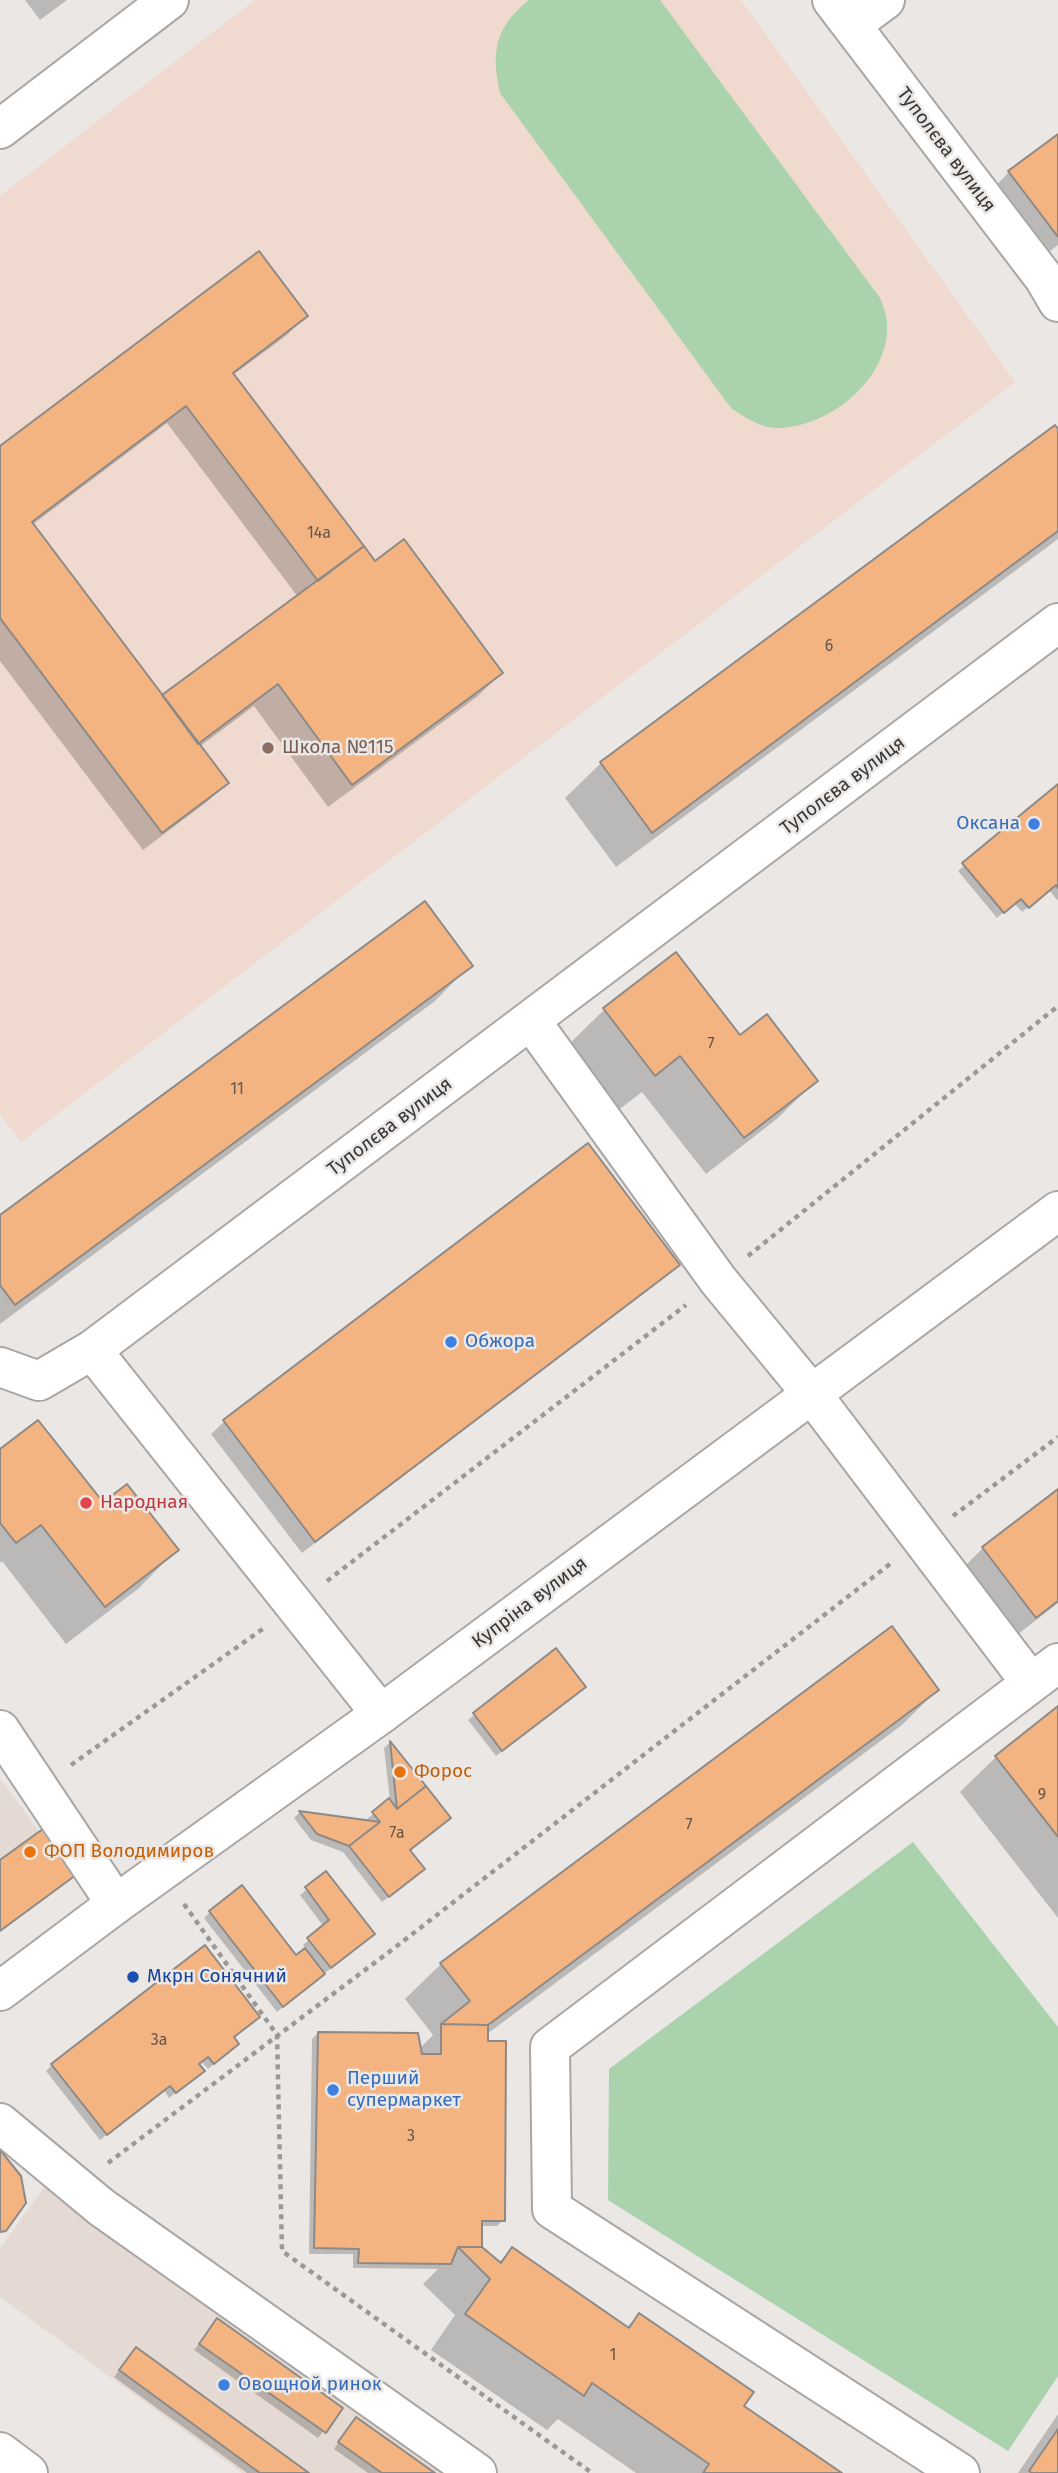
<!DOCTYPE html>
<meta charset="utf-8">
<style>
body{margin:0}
canvas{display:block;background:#eae7e5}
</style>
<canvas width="1058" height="2473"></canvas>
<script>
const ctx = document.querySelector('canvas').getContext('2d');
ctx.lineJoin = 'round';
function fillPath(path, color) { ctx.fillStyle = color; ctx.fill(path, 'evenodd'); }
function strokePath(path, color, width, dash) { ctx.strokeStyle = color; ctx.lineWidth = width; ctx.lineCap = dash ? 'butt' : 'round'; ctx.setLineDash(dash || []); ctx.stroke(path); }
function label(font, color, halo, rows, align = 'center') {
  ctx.font = font + ' "Fira Sans",sans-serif'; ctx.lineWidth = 5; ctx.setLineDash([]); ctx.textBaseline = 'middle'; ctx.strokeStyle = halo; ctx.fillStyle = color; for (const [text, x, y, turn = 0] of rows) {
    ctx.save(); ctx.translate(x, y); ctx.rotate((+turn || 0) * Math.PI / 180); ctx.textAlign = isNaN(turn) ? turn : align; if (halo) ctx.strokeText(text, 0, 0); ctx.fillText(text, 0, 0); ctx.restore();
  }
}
const built = new Path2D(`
 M0 1778 56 1854 0 1895Z
 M48 2182 448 2473H242L0 2297V2248Z`);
const education = new Path2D(`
 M255 0H741L1015 382 21 1142 0 1114V196Z`);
const green = new Path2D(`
 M529 0H660L880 298C883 306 887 316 887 324 890 378 831 426 780 428 762 429 746 418 731 408L500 93C491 52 495 27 529 0Z
 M913 1842 1058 2027V2376L1008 2451 608 2200 609 2069Z`);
const shadow = new Path2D(`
 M25 0H67L40 20Z
 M1058 136V245L1022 272 974 208 1009 172Z
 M305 316 287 335 233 375 374 563 501 673 478 696 328 807 254 706 199 747 226 783 208 801 143 850 0 661V449ZM167 423 298 597 162 697 32 525Z
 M1058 432V539L616 867 565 798 601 763Z
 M1058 786V901L1049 890 1022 912 1014 903 997 918 958 871Z
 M675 954 740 1037 816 1080 778 1118 706 1174 642 1092 616 1112 566 1047 604 1010Z
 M470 965 435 1001 0 1324V1217Z
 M587 1145 678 1264 665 1277 302 1553 211 1434 224 1422Z
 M0 1451 102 1505 176 1550 139 1588 66 1644 2 1561 0 1563Z
 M1058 1491V1603L1017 1635 965 1566 983 1548Z
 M892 1629 937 1690 902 1725 487 2034 503 2220 497 2226H480V2248L498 2263 512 2249 626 2328 639 2315 742 2406 839 2473H636L558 2419 547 2430 431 2350 455 2315 423 2284 438 2269 353 2268V2254H309L312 2039 318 2033 419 2049 433 2035 405 1999 441 1964Z
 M556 1650 578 1692 496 1756 468 1720Z
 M1058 1708V1918L960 1792 996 1757Z
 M389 1743 449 1818 408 1851 416 1875 382 1902 343 1852 311 1840 294 1818 299 1813 370 1823 367 1819 390 1800 384 1748Z
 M326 1873 367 1939 277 2012 204 1918 210 1912 296 1957 306 1949 303 1945 324 1927 300 1895Z
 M232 2038 231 2050 208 2069 201 2061 197 2064 196 2077 169 2098 164 2090 100 2140 46 2071 52 2065Z
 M217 2321 341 2408 318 2438 194 2350Z
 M130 2355 306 2473H247L114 2377Z
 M1058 2414V2473H1018Z
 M350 2425 432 2473H368L334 2449Z`);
const building = new Path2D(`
 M1058 134V237L1008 171Z
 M259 251 308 316 233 373 364 546 318 581 186 406 32 522 229 783 162 833 0 618V446Z
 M1055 425 1058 429V531L652 833 600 762Z
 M404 539 503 673 352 785 278 684 198 744 162 695 364 546 375 561Z
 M1058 784V888L1056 885 1029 908 1021 899 1004 913 962 863Z
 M425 901 473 966 15 1305 0 1285V1215Z
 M676 952 740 1035 767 1014 818 1081 744 1138 680 1056 655 1076 603 1008Z
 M588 1143 680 1265 315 1542 223 1420Z
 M38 1420 103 1502 127 1484 179 1550 105 1607 41 1525 16 1543 0 1523V1449Z
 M1058 1489V1601L1036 1618 982 1547Z
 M892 1626 939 1690 488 2025 441 2024 470 2001 440 1963Z
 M556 1648 586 1687 502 1751 473 1713Z
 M1058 1706V1837L995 1756Z
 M390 1741 426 1786 397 1809Z
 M426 1786 451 1818 410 1850 425 1869 389 1897 349 1846 380 1822 372 1812 389 1798 397 1809Z
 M299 1811 380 1822 349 1846 317 1834Z
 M47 1826 80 1872 0 1931V1860Z
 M326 1871 375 1934 331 1968 307 1938 329 1920 305 1887Z
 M242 1885 296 1955 305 1948 325 1974 283 2007 209 1911Z
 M205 1945 260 2017 234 2037 239 2044 214 2064 208 2057 199 2064 205 2071 176 2093 170 2086 107 2135 51 2064Z
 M441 2024 488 2025V2041H506L505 2221H482V2247H458L451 2264 358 2263 359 2249 314 2248 318 2032 418 2033 422 2054H441Z
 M0 2150 21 2176 26 2203 6 2231 0 2232Z
 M458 2247H482L501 2263 512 2247 629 2328 639 2313 754 2392 744 2406 842 2473H703L709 2464 592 2383 584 2396 465 2314 490 2279Z
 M217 2318 343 2408 326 2433 199 2344Z
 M136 2347 309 2473H260L119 2370Z
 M356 2417 435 2473H382L338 2442Z
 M1058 2429V2473H1032L1029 2471Z`);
const path = new Path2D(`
 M748 1256 1058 1006
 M953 1516 1058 1437
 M327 1581 686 1305
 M71 1765 264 1628
 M184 1904 277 2035 282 2251 592 2473
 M108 2163 393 1949 890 1564`);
const minor = new Path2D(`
 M832 0 1044 278 1058 302
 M851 25 885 0
 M0 129 169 0
 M531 1021 718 1280 811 1393 1031 1683
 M0 1367 39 1381 92 1350
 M381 1714 92 1350 1058 623
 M0 1730 116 1904
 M0 2123 101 2207 477 2473
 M960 2473 552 2209 550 2047 1058 1663`);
const major = new Path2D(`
 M0 1991 116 1904 381 1714 1058 1211
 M0 2452 28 2473`);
const markers = [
 [268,748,7,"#8d6e63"],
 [1034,824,7,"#3f7fe0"],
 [451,1342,7,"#3f7fe0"],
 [86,1503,7,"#e0444e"],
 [400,1772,7,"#e8710a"],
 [30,1852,7,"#e8710a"],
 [133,1977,7,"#1a4fb4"],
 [333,2090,7,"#3f7fe0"],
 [224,2385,7,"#3f7fe0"]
];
const numberNames = [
 ["14а",319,534],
 ["6",829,647],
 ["7",711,1045],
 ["11",237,1090],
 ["9",1042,1796],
 ["7",689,1826],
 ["7а",397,1834],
 ["3а",159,2041],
 ["3",411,2137],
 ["1",613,2356]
];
const streetNames = [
 ["Туполєва вулиця",946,150,53],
 ["Туполєва вулиця",843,786,-37],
 ["Туполєва вулиця",390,1127,-37],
 ["Купріна вулиця",530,1603,-37]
];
const educationNames = [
 ["Школа №115",282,748]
];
const shopNames = [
 ["Оксана",1020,824,"right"],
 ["Обжора",465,1342],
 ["Перший",347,2079],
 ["супермаркет",347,2101],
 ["Овощной ринок",238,2385]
];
const healthNames = [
 ["Народная",100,1503]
];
const foodNames = [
 ["Форос",414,1772],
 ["ФОП Володимиров",44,1852]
];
const transitNames = [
 ["Мкрн Сонячний",147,1977]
];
fillPath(built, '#e4dad3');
fillPath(education, '#f0d9ce');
fillPath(green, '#aad3ad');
fillPath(shadow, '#0003');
fillPath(building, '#f3b482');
strokePath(building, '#8c8987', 2);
strokePath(minor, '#a9a6a4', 42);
strokePath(major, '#a9a6a4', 42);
strokePath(path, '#9b9997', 4.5, [5, 5]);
strokePath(minor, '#fff', 38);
strokePath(major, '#fff', 38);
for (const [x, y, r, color] of markers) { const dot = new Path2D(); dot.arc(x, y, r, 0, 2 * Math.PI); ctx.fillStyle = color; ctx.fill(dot); strokePath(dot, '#eae7e5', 2.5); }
label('16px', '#675649', null, numberNames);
label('19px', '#383736', '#eae7e5', streetNames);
label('19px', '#785e54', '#eae7e5', educationNames, 'left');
label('19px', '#366cbe', '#eae7e5', shopNames, 'left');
label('19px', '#be3a42', '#eae7e5', healthNames, 'left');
label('19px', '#c56008', '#eae7e5', foodNames, 'left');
label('19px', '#164399', '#eae7e5', transitNames, 'left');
</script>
